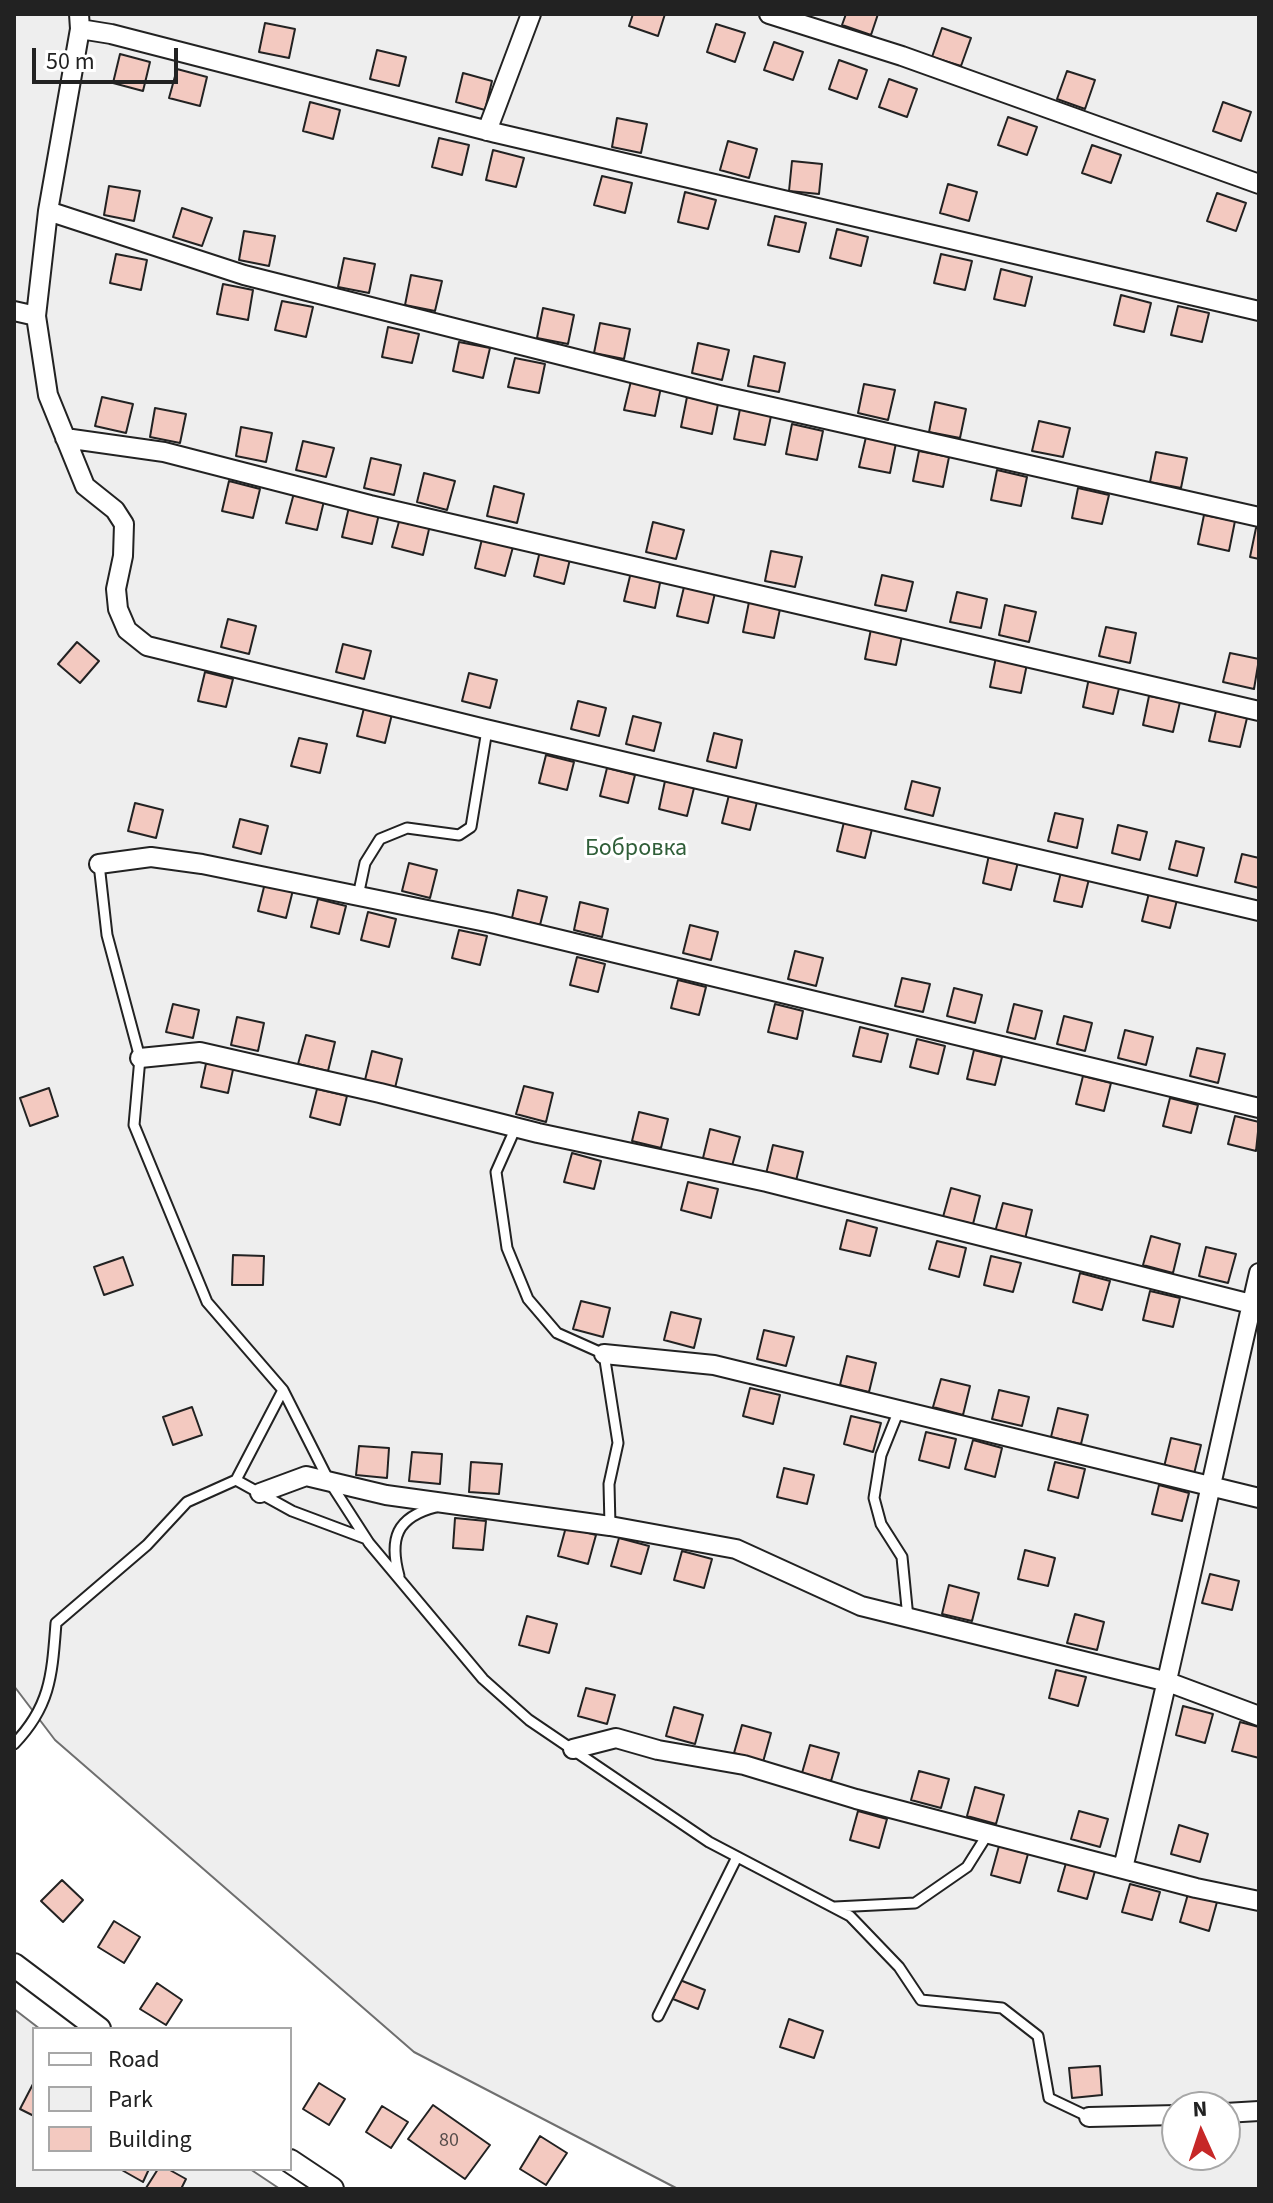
<!DOCTYPE html>
<meta charset="utf-8">
<style>
body{margin:0}
#map{position:relative;width:1273px;height:2203px;overflow:hidden;background:#fff;font-family:"Source Sans 3",sans-serif}
canvas{display:block}
.frame{position:absolute;inset:0;border:16px solid #222;pointer-events:none}
.legend{position:absolute;left:32px;top:2027px;width:260px;height:144px;box-sizing:border-box;background:#fff;border:2px solid #a7a7a7;margin:0;padding:10px 14px;list-style:none;font-size:24px;color:#222}
.legend li{display:flex;align-items:center;gap:16px;height:40px}
.legend b{width:40px;border:2px solid #a7a7a7}
.north{position:absolute;left:1161px;top:2091px;width:80px;height:80px;box-sizing:border-box;background:#fff;border:2px solid #a7a7a7;border-radius:50%;rotate:357deg;font-size:22px;font-weight:700;line-height:32px;text-align:center;color:#222}
.north::after{content:'';display:block;margin:auto;width:28px;height:36px;background:#c62828;clip-path:polygon(50% 0,100% 100%,50% 72%,0 100%)}
.scale{position:absolute;left:32px;top:48px;width:146px;height:36px;box-sizing:border-box;border:4px solid #222;border-top:0;padding-left:10px;font-size:24px;line-height:28px;white-space:nowrap;color:#222;-webkit-text-stroke:6px #fff;paint-order:stroke}
</style>
<div id="map">
<canvas width="1273" height="2203"></canvas>
<div class="frame"></div>
<ul class="legend">
<li><b style="height:10px;background:#fff"></b>Road</li>
<li><b style="height:22px;background:#eee"></b>Park</li>
<li><b style="height:22px;background:#f3c9c0"></b>Building</li>
</ul>
<div class="north">N</div>
<div class="scale">50 m</div>
</div>
<script>
const ctx = document.querySelector('canvas').getContext('2d');
ctx.lineJoin = 'round';
function fillPath(path, color) { ctx.fillStyle = color; ctx.fill(path, 'evenodd'); }
function strokePath(path, color, width, dash) { ctx.strokeStyle = color; ctx.lineWidth = width; ctx.lineCap = dash ? 'butt' : 'round'; ctx.setLineDash(dash || []); ctx.stroke(path); }
function label(font, color, halo, rows, align = 'center') {
  ctx.font = font + ' "Source Sans 3",sans-serif'; ctx.lineWidth = 6; ctx.setLineDash([]); ctx.textBaseline = 'middle'; ctx.strokeStyle = halo; ctx.fillStyle = color; for (const [text, x, y, turn = 0] of rows) {
    ctx.save(); ctx.translate(x, y); ctx.rotate((+turn || 0) * Math.PI / 180); ctx.textAlign = isNaN(turn) ? turn : align; if (halo) ctx.strokeText(text, 0, 0); ctx.fillText(text, 0, 0); ctx.restore();
  }
}
const green = new Path2D(`
 M14 14H1259V2189H678L414 2052 55 1740 14 1686ZM1177 2107H1225V2155H1177Z
 M14 2009 40 2029H34V2169H250L280 2189H14Z`);
const building = new Path2D(`
 M633 14H665L658 36 629 26Z
 M846 14H878L871 35 842 25Z
 M265 23 295 29 289 58 259 52Z
 M716 24 745 33 735 62 707 52Z
 M942 28 971 38 961 66 932 57Z
 M774 42 803 52 793 80 764 70Z
 M377 50 406 57 399 86 370 79Z
 M120 54 150 62 143 91 113 83Z
 M839 60 867 70 857 99 829 89Z
 M177 69 207 77 200 106 169 98Z
 M1067 71 1095 80 1085 109 1057 99Z
 M463 73 492 81 485 110 456 102Z
 M889 79 917 89 907 117 879 107Z
 M310 102 340 110 333 139 303 131Z
 M1223 102 1251 112 1241 141 1213 131Z
 M1008 117 1037 127 1027 155 998 145Z
 M617 118 647 124 641 153 612 147Z
 M439 138 469 145 462 175 432 167Z
 M728 141 757 149 749 178 720 170Z
 M1092 145 1121 155 1111 183 1082 173Z
 M493 150 524 158 516 187 486 180Z
 M792 161 822 164 819 194 789 191Z
 M602 176 632 183 625 213 594 205Z
 M948 184 977 192 969 221 940 213Z
 M109 186 140 191 134 221 104 215Z
 M685 192 716 200 708 229 678 222Z
 M1217 193 1246 203 1236 231 1207 221Z
 M182 208 212 218 202 246 173 237Z
 M775 216 806 223 799 252 768 245Z
 M837 229 868 237 861 266 830 258Z
 M244 231 275 236 269 266 239 260Z
 M116 254 147 260 141 290 110 283Z
 M941 254 972 261 965 290 934 283Z
 M344 258 375 264 369 293 338 287Z
 M1001 269 1032 277 1025 306 994 299Z
 M411 275 442 281 435 311 405 305Z
 M223 284 253 290 248 320 217 314Z
 M1121 295 1151 303 1144 332 1114 325Z
 M282 301 313 307 306 337 275 330Z
 M1178 306 1209 313 1202 342 1171 335Z
 M543 308 574 315 568 344 537 338Z
 M600 323 630 329 624 359 594 353Z
 M388 327 419 334 412 363 382 357Z
 M459 342 490 348 483 378 453 371Z
 M698 343 729 350 722 380 692 373Z
 M754 356 785 363 779 392 748 386Z
 M515 358 545 364 539 393 508 387Z
 M631 381 661 387 655 416 624 410Z
 M864 384 895 390 888 420 858 413Z
 M102 397 133 404 126 433 95 426Z
 M687 397 718 404 712 434 681 427Z
 M935 402 966 409 960 438 929 432Z
 M155 408 186 414 180 443 150 437Z
 M740 409 771 416 765 445 734 439Z
 M1039 421 1070 428 1063 457 1032 451Z
 M792 424 823 431 817 460 786 454Z
 M241 427 272 433 266 462 236 456Z
 M866 437 896 443 890 473 859 467Z
 M303 441 334 448 326 477 296 470Z
 M919 451 949 457 943 487 913 481Z
 M1156 452 1187 458 1181 488 1150 482Z
 M371 458 401 465 394 495 364 488Z
 M997 470 1027 477 1021 506 991 500Z
 M424 473 455 481 447 510 417 502Z
 M229 481 260 489 253 518 222 511Z
 M494 486 524 494 517 523 487 516Z
 M1078 488 1109 495 1102 524 1072 518Z
 M294 493 324 501 317 530 286 523Z
 M349 507 379 514 372 544 342 537Z
 M1204 515 1235 521 1229 551 1198 544Z
 M400 518 430 525 423 555 392 547Z
 M653 522 684 530 676 559 646 552Z
 M1256 528H1259V559L1250 557Z
 M482 539 513 547 505 576 475 568Z
 M541 547 571 555 564 584 534 576Z
 M771 551 802 557 795 587 765 581Z
 M631 572 661 578 655 608 624 601Z
 M882 575 913 582 906 611 875 605Z
 M684 587 715 593 708 623 677 616Z
 M957 592 987 599 981 628 950 622Z
 M749 602 780 609 774 638 743 632Z
 M1005 605 1036 612 1029 642 999 635Z
 M228 619 256 626 249 654 221 647Z
 M1106 627 1136 633 1130 663 1099 656Z
 M871 629 902 636 896 665 865 659Z
 M77 642 99 661 80 683 58 664Z
 M343 644 371 651 364 679 336 672Z
 M1230 653 1259 659 1254 689 1223 682Z
 M996 657 1027 664 1021 693 990 687Z
 M205 672 233 679 226 707 198 701Z
 M469 673 497 680 490 708 462 701Z
 M1089 678 1120 684 1113 714 1083 707Z
 M1149 696 1180 702 1173 732 1143 725Z
 M578 701 606 708 599 736 571 729Z
 M364 708 392 714 385 743 357 736Z
 M1216 711 1247 718 1240 747 1209 741Z
 M633 716 661 723 654 751 626 744Z
 M714 733 742 740 736 768 707 761Z
 M299 738 327 744 320 773 291 766Z
 M546 755 574 762 567 790 539 783Z
 M607 768 635 775 628 803 600 796Z
 M665 781 694 788 687 816 659 809Z
 M912 781 940 788 933 816 905 809Z
 M729 795 757 802 750 830 722 823Z
 M135 803 163 810 156 838 128 831Z
 M1055 813 1083 819 1077 848 1048 841Z
 M240 819 268 826 261 854 233 847Z
 M844 822 872 829 865 858 837 851Z
 M1118 825 1147 832 1140 860 1112 853Z
 M1176 841 1204 848 1197 876 1169 869Z
 M1242 854 1259 858V888L1235 882Z
 M989 855 1018 862 1011 890 983 883Z
 M409 863 437 870 430 898 402 891Z
 M1061 872 1089 879 1082 907 1054 901Z
 M265 883 293 890 286 918 258 911Z
 M518 890 547 897 540 925 512 918Z
 M1149 893 1177 900 1170 928 1142 921Z
 M318 899 346 906 339 934 311 927Z
 M580 902 608 909 602 937 574 930Z
 M368 912 396 919 389 947 361 940Z
 M690 925 718 932 711 960 683 953Z
 M459 930 487 936 480 965 452 958Z
 M795 951 823 958 816 986 788 979Z
 M577 957 605 964 598 992 570 985Z
 M902 978 930 984 923 1012 895 1006Z
 M678 980 706 987 699 1015 671 1008Z
 M954 988 982 995 975 1023 947 1016Z
 M173 1004 199 1010 193 1038 166 1032Z
 M775 1004 803 1011 797 1039 768 1032Z
 M1014 1004 1042 1011 1035 1039 1007 1032Z
 M1064 1016 1092 1023 1085 1051 1057 1044Z
 M237 1017 264 1023 258 1051 231 1045Z
 M860 1027 888 1034 881 1062 853 1056Z
 M1125 1030 1153 1037 1146 1065 1118 1058Z
 M306 1035 335 1042 328 1071 298 1064Z
 M917 1039 945 1046 938 1074 910 1067Z
 M1197 1048 1225 1054 1218 1083 1190 1076Z
 M974 1050 1002 1057 995 1085 967 1079Z
 M372 1051 402 1059 395 1088 365 1080Z
 M207 1059 234 1065 228 1093 201 1087Z
 M1083 1076 1111 1083 1104 1111 1076 1104Z
 M524 1086 553 1093 546 1122 516 1114Z
 M49 1088 58 1116 30 1126 20 1098Z
 M317 1089 347 1096 340 1125 310 1117Z
 M1170 1098 1198 1105 1191 1133 1163 1126Z
 M639 1112 668 1119 661 1148 632 1141Z
 M1235 1116 1259 1122 1256 1151 1228 1144Z
 M710 1129 740 1137 732 1166 703 1158Z
 M773 1145 803 1152 796 1181 766 1174Z
 M572 1153 601 1161 594 1189 564 1182Z
 M688 1182 718 1189 711 1218 681 1210Z
 M951 1188 980 1196 973 1224 943 1217Z
 M1003 1203 1032 1210 1025 1239 995 1232Z
 M847 1220 877 1228 870 1256 840 1249Z
 M1151 1236 1180 1244 1173 1273 1143 1265Z
 M937 1241 966 1248 959 1277 929 1269Z
 M1206 1247 1236 1254 1228 1283 1199 1276Z
 M233 1255 264 1256 263 1285H232Z
 M991 1256 1021 1263 1013 1292 984 1285Z
 M123 1257 133 1285 104 1295 94 1267Z
 M1080 1273 1110 1281 1102 1310 1073 1302Z
 M1150 1291 1180 1298 1173 1327 1143 1320Z
 M581 1301 610 1308 603 1337 573 1329Z
 M671 1312 701 1319 694 1348 664 1340Z
 M764 1330 794 1337 786 1366 757 1359Z
 M847 1356 876 1363 869 1392 840 1385Z
 M941 1379 970 1386 963 1415 933 1407Z
 M750 1388 780 1395 773 1424 743 1416Z
 M999 1390 1029 1397 1022 1426 992 1419Z
 M192 1407 202 1435 173 1445 163 1417Z
 M1058 1408 1088 1415 1081 1444 1051 1437Z
 M851 1416 881 1423 873 1452 844 1444Z
 M926 1432 956 1439 949 1468 919 1460Z
 M1171 1438 1201 1445 1194 1474 1164 1467Z
 M973 1440 1002 1448 995 1477 965 1469Z
 M359 1446 389 1448 387 1478 356 1475Z
 M412 1452 442 1454 440 1484 409 1481Z
 M471 1462 502 1464 499 1494 469 1492Z
 M1055 1462 1085 1469 1078 1498 1048 1490Z
 M784 1468 814 1475 807 1504 777 1497Z
 M1159 1485 1189 1493 1182 1521 1152 1514Z
 M455 1518 486 1521 483 1550 453 1548Z
 M566 1527 596 1535 588 1564 558 1556Z
 M619 1538 649 1546 641 1574 611 1566Z
 M1025 1550 1055 1558 1048 1586 1018 1579Z
 M682 1551 712 1559 704 1588 674 1580Z
 M1210 1574 1239 1581 1232 1610 1202 1603Z
 M949 1585 979 1593 972 1621 942 1614Z
 M1075 1614 1104 1622 1097 1650 1067 1643Z
 M527 1616 557 1624 549 1653 519 1645Z
 M1056 1670 1086 1677 1078 1706 1049 1698Z
 M586 1688 615 1695 607 1724 578 1716Z
 M1183 1706 1213 1714 1205 1743 1176 1735Z
 M674 1707 703 1715 695 1744 666 1736Z
 M1240 1722 1259 1727V1758L1232 1751Z
 M742 1725 771 1733 763 1762 734 1753Z
 M810 1745 839 1753 831 1781 802 1773Z
 M919 1771 949 1779 941 1808 911 1800Z
 M975 1787 1004 1795 996 1824 967 1816Z
 M858 1811 887 1819 879 1848 850 1840Z
 M1079 1811 1108 1819 1100 1847 1071 1839Z
 M1179 1825 1208 1834 1200 1862 1171 1854Z
 M999 1846 1028 1854 1020 1883 991 1875Z
 M1066 1863 1095 1871 1087 1899 1058 1891Z
 M62 1880 83 1900 63 1922 41 1901Z
 M1130 1884 1160 1892 1152 1920 1122 1912Z
 M1188 1894 1217 1902 1209 1931 1180 1922Z
 M114 1921 140 1937 124 1963 98 1947Z
 M680 1980 705 1990 698 2009 673 1999Z
 M157 1983 182 2000 166 2025 140 2009Z
 M789 2019 823 2031 814 2058 780 2047Z
 M1100 2066 1102 2095 1072 2098 1069 2068Z
 M319 2083 345 2099 329 2125 303 2109Z
 M33 2084 34 2085V2116L20 2109Z
 M433 2105 490 2145 465 2179 408 2139Z
 M382 2106 408 2122 391 2148 366 2132Z
 M540 2136 567 2153 546 2185 520 2169Z
 M120 2169H149L143 2182Z
 M158 2169H168L186 2179 181 2189 146 2188Z`);
const service = new Path2D(`
 M99 864 107 935 140 1058 134 1125 207 1302 283 1390 329 1481 369 1543 483 1679 529 1720 709 1842 850 1916 899 1967 921 2000 1002 2008 1038 2036 1049 2098 1089 2117
 M358 896 365 863 380 839 407 828 459 835 471 827 487 730
 M516 1127 496 1172 507 1248 528 1299 557 1333 604 1354 618 1443 609 1484 610 1526
 M899 1410 881 1455 874 1498 881 1524 902 1557 908 1618
 M236 1480 292 1511 364 1538
 M399 1576C389 1539 396 1517 436 1507
 M14 1744C51 1706 52 1674 56 1623L147 1545 187 1502 236 1480 283 1390
 M835 1907 915 1903 967 1867 989 1832
 M658 2016 737 1857`);
const minor = new Path2D(`
 M79 14 80 29 48 211 36 316 48 395 85 486 115 510 124 524 123 556 116 589 118 609 127 630 147 646 481 728 1259 911
 M769 14 902 56 1259 184
 M80 29 111 34 496 133 1259 311
 M487 131 531 14
 M48 211 244 275 719 395 1259 517
 M14 311 36 316
 M65 438 164 452 370 505 1259 711
 M99 864 151 857 202 864 491 923 1259 1108
 M140 1058 200 1052 380 1093 538 1133 767 1182 1259 1306
 M604 1354 714 1365 1259 1498
 M260 1493 306 1476 386 1495 610 1526 736 1549 861 1606 1168 1682 1259 1716
 M573 1749 616 1738 658 1750 744 1765 856 1799 1196 1888 1259 1901
 M1123 1868C1171 1671 1213 1472 1259 1273
 M1225 2113 1259 2111
 M1089 2117 1177 2115`);
const tertiary = new Path2D(`
 M14 1965 99 2029
 M290 2161 332 2189`);
const numberNames = [
 ["80",449,2142]
];
const parkNames = [
 ["Бобровка",636,850]
];
fillPath(green, '#eee');
strokePath(green, '#6f6f6f', 2);
fillPath(building, '#f3c9c0');
strokePath(building, '#222', 2);
strokePath(service, '#222', 13);
strokePath(minor, '#222', 22);
strokePath(tertiary, '#222', 26);
strokePath(service, '#fff', 9);
strokePath(minor, '#fff', 18);
strokePath(tertiary, '#fff', 22);
label('20px', '#564c4a', null, numberNames);
label('24px', '#2f5e38', '#fff', parkNames);
</script>
